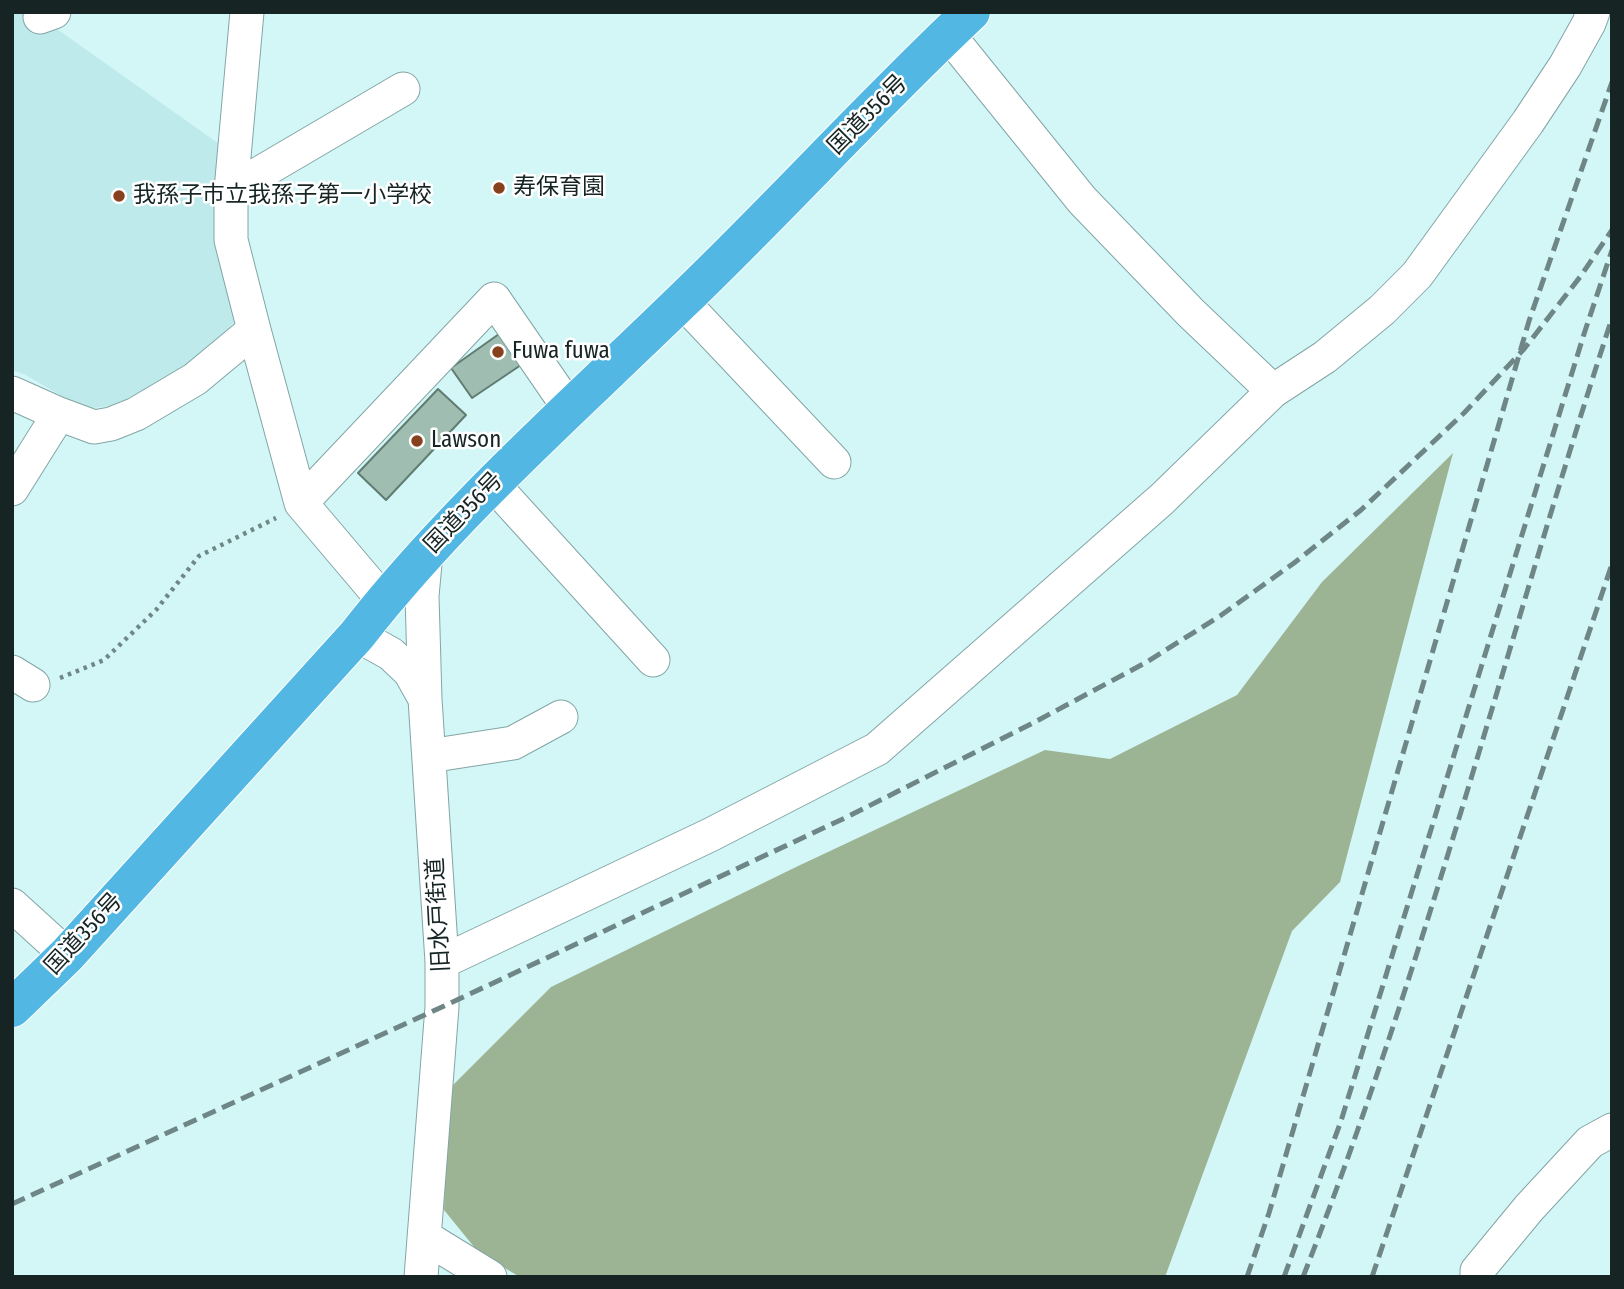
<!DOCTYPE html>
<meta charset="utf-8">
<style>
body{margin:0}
#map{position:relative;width:1624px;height:1289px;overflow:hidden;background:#d3f6f7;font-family:"Fira Sans Condensed",sans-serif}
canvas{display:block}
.frame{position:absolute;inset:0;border:14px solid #162424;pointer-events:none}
</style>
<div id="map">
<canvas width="1624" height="1289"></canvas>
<div class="frame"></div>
</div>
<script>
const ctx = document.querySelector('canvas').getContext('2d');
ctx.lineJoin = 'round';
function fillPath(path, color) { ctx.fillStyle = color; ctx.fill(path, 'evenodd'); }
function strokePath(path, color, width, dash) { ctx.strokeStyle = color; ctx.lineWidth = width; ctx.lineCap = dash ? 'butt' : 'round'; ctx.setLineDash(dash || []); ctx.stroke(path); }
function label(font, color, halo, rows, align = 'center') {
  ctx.font = font + ' "Fira Sans Condensed","Noto Sans JP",sans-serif'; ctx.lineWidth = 5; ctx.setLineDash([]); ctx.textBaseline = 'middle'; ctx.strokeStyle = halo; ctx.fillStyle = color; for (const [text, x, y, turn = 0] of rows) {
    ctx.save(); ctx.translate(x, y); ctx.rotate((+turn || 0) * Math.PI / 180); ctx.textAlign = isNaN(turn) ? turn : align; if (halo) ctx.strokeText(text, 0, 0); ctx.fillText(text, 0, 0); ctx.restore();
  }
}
const built = new Path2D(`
 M12 12H29L40 17 229 151 240 316 206 353 189 366 140 393 109 406 92 408 75 404 26 375 12 370Z`);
const forest = new Path2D(`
 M1453 453 1340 882 1292 931 1165 1277H520L479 1253 444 1210 447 1091 551 987 796 867 1045 750 1110 759 1237 695 1322 582Z`);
const building = new Path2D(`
 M499 334 521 365 472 398 451 368Z
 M438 389 466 415 386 500 358 473Z`);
const path = new Path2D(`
 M60 678 104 660 156 610 199 556 276 518`);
const minor = new Path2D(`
 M247 12 231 190V240L254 330 301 503 384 601
 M40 17 54 12
 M948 34 1082 200 1191 313 1273 391
 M231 190 403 89
 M682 301 834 462
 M12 393 59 414 94 427 111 424 136 414 195 379 254 330
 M492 483 653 660
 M12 489 59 414
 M301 503 494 299 569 408
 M357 635 391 654 410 672 425 699
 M12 672 33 685
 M429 756 513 743 561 717
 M12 905 67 955
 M442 962 710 835 877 749 1162 499 1273 391 1325 357 1382 310 1417 275 1528 122 1565 66 1589 23 1593 12
 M425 1237 490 1277
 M421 1277 442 1007V962L425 699 422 596 426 553
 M1477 1277V1271L1529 1208 1590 1142 1612 1130`);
const highway = new Path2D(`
 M12 1008 67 955 357 635C453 512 571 409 682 301 780 207 872 105 971 12`);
const rail = new Path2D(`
 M12 1204 442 1007 847 817 1033 723 1145 663 1220 616 1294 563 1361 510 1464 413 1524 349 1580 277 1612 230
 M1247 1277 1269 1213 1529 321 1612 82
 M1284 1277 1341 1121 1584 334 1612 250
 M1303 1277C1426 964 1508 637 1612 318
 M1372 1277 1612 564`);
const markers = [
 [499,188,7,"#87411d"],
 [119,196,7,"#87411d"],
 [498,352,7,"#87411d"],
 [417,441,7,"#87411d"]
];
const streetNames = [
 ["国道356号",868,115,-45],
 ["国道356号",464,513,-46],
 ["旧水戸街道",439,915,-93],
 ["国道356号",84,934,-47]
];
const poiNames = [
 ["寿保育園",513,188],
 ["我孫子市立我孫子第一小学校",133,196],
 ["Fuwa fuwa",512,352],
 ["Lawson",431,441]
];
fillPath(built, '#beeaeb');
fillPath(forest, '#9db494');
fillPath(building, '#9fbdb0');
strokePath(building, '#607c70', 2);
strokePath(minor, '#83a5a5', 35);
strokePath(highway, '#fff', 40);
strokePath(path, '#708788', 4.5, [3.5, 5]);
strokePath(minor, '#fff', 33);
strokePath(highway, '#52b7e2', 38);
strokePath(rail, '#6f8687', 5, [14, 7]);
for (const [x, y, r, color] of markers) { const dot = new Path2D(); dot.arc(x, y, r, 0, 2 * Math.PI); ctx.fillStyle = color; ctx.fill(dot); strokePath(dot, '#fff', 2.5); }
label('23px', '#162424', '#fff', streetNames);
label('23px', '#162424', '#fff', poiNames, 'left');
</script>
